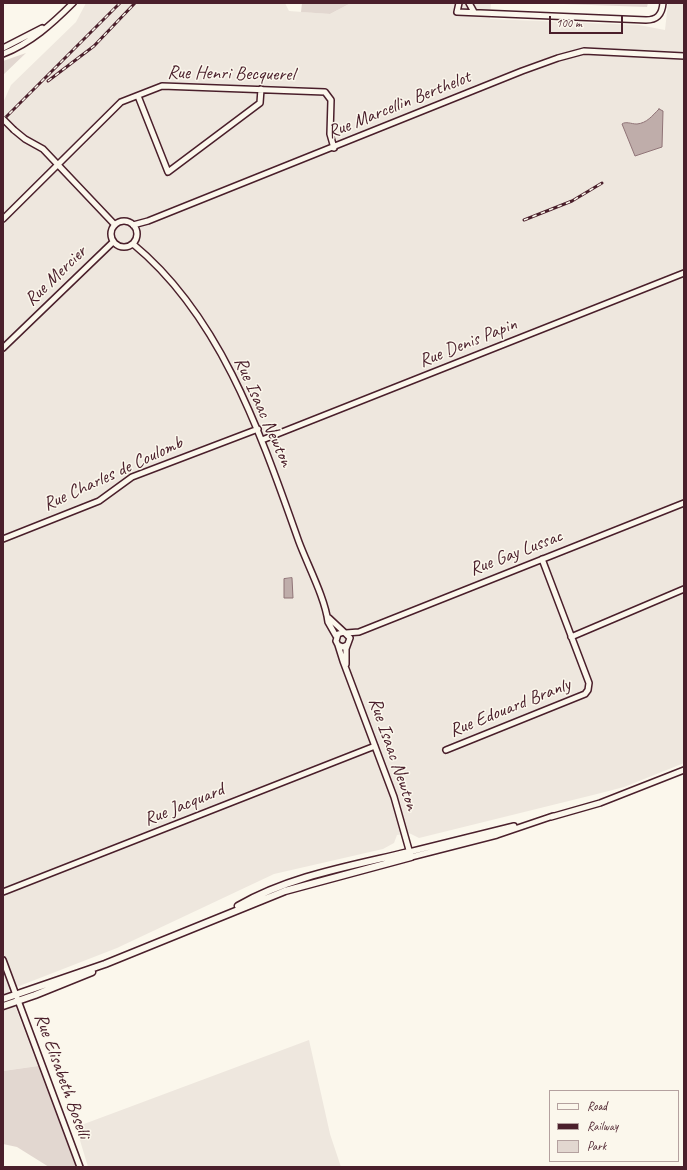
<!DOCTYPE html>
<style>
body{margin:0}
#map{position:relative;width:687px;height:1170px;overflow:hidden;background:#fbf7ec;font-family:Caveat,sans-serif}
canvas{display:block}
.frame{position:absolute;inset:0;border:4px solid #4a1f2b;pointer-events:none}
.legend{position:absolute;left:549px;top:1090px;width:130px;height:72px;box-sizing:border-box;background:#fbf7ec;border:1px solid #b4a19f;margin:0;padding:5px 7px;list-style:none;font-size:12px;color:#4a1f2b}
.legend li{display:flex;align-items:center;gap:8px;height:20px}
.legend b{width:20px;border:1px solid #b4a19f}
.scale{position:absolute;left:549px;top:16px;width:74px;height:18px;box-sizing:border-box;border:2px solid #4a1f2b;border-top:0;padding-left:5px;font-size:12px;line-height:14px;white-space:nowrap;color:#4a1f2b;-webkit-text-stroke:3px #fbf7ec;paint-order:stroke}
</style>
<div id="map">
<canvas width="687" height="1170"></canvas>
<div class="frame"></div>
<ul class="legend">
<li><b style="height:5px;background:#fbf7ec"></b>Road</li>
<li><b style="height:5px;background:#4a1f2b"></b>Railway</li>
<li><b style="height:11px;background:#e2d7d0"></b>Park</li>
</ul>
<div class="scale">100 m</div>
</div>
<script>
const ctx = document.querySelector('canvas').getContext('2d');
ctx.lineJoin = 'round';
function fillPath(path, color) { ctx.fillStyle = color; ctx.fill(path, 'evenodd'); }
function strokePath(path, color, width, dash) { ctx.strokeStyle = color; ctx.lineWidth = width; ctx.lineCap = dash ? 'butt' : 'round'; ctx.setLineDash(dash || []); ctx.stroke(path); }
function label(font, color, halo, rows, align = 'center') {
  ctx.font = font + ' Caveat,sans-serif'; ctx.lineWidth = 3; ctx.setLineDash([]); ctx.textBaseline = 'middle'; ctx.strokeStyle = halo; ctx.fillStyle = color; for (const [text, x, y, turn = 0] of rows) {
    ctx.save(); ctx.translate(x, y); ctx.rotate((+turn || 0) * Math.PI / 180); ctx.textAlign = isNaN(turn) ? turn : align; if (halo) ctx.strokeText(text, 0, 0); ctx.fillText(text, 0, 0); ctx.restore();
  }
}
const built = new Path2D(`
 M86 3H285L289 11 330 14 351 3H491L490 19 639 25 665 30 668 3H684V763L624 787 597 794 419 838 409 833 397 835 394 843 383 849 274 874 117 948 9 990 38 1066 3 1071V103L11 85 76 22Z
 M309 1040 330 1134 341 1167H88L76 1127Z`);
const green = new Path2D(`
 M302 3H351L330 14 301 12Z
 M535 3H648L647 7Z
 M26 53 3 75V61Z
 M38 1066 76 1167H49L17 1147 3 1144V1071Z`);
const water = new Path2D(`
 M659 109 663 111 662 147 635 156 622 124C626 121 631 124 637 124 647 123 652 116 659 109Z
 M292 578 293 598H284V579Z`);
const minor = new Path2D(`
 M459 3 457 12 646 20C657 20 662 15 663 3
 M469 3 474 12
 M3 48 42 28
 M3 54C31 43 52 24 73 3
 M138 96 168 172 260 103 261 89
 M14 130 25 139 43 149 115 225
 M3 219 121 102 162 86 325 92 331 100 330 134 334 148
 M111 234a13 13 0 1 1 26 0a13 13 0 1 1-26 0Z
 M133 225 148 221 522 71 558 58 584 51 684 56
 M133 244C222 317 262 438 299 542 308 566 325 598 328 622L336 636
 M3 348 113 242
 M262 440 684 273
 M3 539 99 501 132 477 258 429
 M329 618 344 632
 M346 633 359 632 684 503
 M571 637 684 589
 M338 645 343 661 394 797 411 857 497 835 553 816
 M346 664V649L350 638 344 632 338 634 336 641 338 645 343 647 347 645
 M446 750 585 694 588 690 589 683 542 559
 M551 817 600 803 684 770
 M409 852 514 826
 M3 892 375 746
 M3 960 80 1167`);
const major = new Path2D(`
 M238 906C290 876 351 866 409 852
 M3 999 105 964 285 891 411 857
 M3 1006 35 995 92 972`);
const rail = new Path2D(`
 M48 81 94 46 135 3
 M3 120 120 3
 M524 220 572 201 602 183`);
const minorBridge = new Path2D(`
 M3 119 14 130`);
const streetNames = [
 ["Rue Henri Becquerel",231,74,1],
 ["Rue Marcellin Berthelot",399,105,-22],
 ["Rue Mercier",56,276,-44],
 ["Rue Denis Papin",468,343,-22],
 ["Rue Isaac Newton",263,412,66],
 ["Rue Charles de Coulomb",113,474,-25],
 ["Rue Gay Lussac",516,553,-21],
 ["Rue Edouard Branly",510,708,-22],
 ["Rue Isaac Newton",393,754,71],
 ["Rue Jacquard",184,805,-22],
 ["Rue Elisabeth Boselli",62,1076,70]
];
fillPath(built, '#eee7de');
fillPath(green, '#e2d7d0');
fillPath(water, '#bfadaa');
strokePath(water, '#907477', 1);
strokePath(minor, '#4a1f2b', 8);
strokePath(major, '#4a1f2b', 9);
strokePath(minor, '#fbf7ec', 5);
strokePath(major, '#fbf7ec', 6);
strokePath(rail, '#4a1f2b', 3);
strokePath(rail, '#fbf7ec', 1.5, [4.5]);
strokePath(minorBridge, '#4a1f2b', 8, []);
strokePath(minorBridge, '#fbf7ec', 5);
label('19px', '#4a1f2b', '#fbf7ec', streetNames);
</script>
